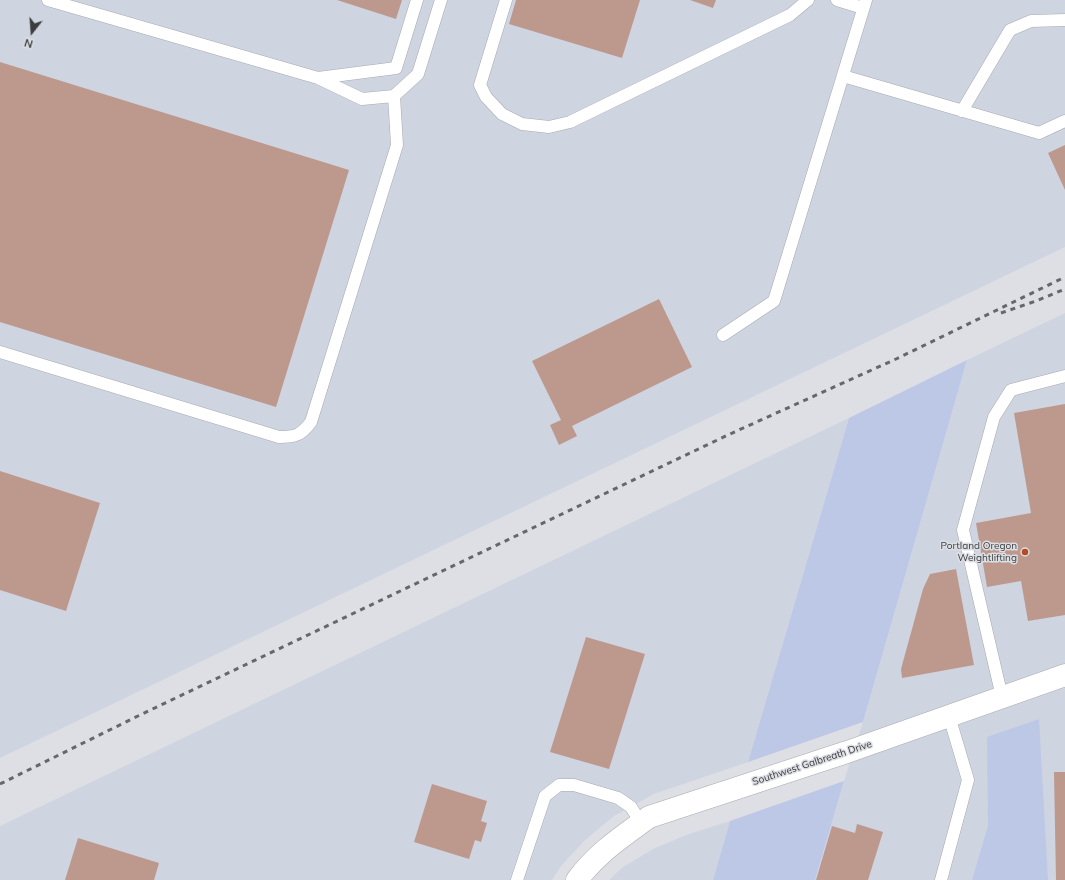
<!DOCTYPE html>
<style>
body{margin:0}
#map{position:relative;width:1065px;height:880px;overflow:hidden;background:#dddfe5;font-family:Mulish,sans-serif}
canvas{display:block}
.north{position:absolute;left:12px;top:12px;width:40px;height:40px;-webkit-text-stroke:3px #dddfe5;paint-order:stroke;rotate:197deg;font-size:11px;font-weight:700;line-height:16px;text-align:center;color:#3b3c3e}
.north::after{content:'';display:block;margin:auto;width:14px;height:18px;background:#3b3c3e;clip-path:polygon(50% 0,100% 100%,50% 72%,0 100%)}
</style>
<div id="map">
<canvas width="1065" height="880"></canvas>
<div class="north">N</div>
</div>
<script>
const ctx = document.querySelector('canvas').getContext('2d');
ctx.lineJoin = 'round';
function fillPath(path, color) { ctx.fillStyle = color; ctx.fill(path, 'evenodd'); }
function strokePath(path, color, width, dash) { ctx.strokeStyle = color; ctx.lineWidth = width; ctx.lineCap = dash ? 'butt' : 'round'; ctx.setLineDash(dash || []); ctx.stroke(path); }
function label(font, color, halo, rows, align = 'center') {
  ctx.font = font + ' Mulish,sans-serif'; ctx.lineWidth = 3; ctx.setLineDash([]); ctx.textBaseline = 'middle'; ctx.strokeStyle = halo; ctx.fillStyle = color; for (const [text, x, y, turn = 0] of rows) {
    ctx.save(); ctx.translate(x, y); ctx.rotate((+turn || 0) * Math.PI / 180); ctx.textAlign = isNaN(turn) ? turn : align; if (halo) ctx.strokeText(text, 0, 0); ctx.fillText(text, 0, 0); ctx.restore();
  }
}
const built = new Path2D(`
 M0 0H1065V247L0 758Z
 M1065 313V880H815L844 781 863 722 967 360Z
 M849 418 748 762 654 794 614 816 584 841 561 866 552 880H0V826Z
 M730 821 713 880H609L623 867 655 848 689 834Z`);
const green = new Path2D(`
 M967 360 863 722 748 762 849 418Z
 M1039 719 1048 880H972L988 826 987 737Z
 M844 781 815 880H713L730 821Z`);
const building = new Path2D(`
 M337 0H402L396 19Z
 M516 0H640L622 58 509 24Z
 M690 0H716L713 8Z
 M0 62 349 170 276 407 0 322Z
 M1065 145V190L1048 153Z
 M659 299 692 367 572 426 577 436 559 445 550 425 561 420 532 361Z
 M1065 404V615L1028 621 1021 581 987 587 976 523 1031 513 1014 413Z
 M0 471 100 503 66 611 0 590Z
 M956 569 974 665 902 678 901 669 923 589 930 574Z
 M586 637 645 654 609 769 550 752Z
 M1054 772H1065V880H1056Z
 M432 784 487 801 481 821 487 823 481 842 475 840 469 859 414 842Z
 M857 824 883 832 868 880H816L832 826 855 833Z
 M78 838 159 863 154 880H65Z`);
const lane = new Path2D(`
 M48 0 318 78 362 99 394 96 418 74 441 0
 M506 0 480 85 486 97 502 114 522 124 549 127 570 122 790 15 808 0
 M837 0 863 8
 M843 76 1039 133 1065 121
 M318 78 396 68 417 0
 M962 111 1010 30 1031 21 1065 20
 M723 335 774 301 866 0
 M0 352 279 437C296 437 301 435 311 422L397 145 394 96
 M1002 697 963 530 994 417 1011 390 1065 376
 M517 880 545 796 559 785H574L618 798 631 807 641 823
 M941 880 968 780 949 716`);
const street = new Path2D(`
 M577 880C598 852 622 837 649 817L847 752 1065 675`);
const rail = new Path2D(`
 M1001 313 1036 301 1065 289
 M0 784 140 715 730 434 896 359 1065 277`);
const markers = [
 [1025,552,4,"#b34c24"]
];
const poiNames = [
 ["Portland Oregon",1017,546],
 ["Weightlifting",1017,558]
];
const streetNames = [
 ["Southwest Galbreath Drive",812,763,-18]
];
fillPath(built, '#cfd4e1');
fillPath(green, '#bdc8e6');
fillPath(building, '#bd998d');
strokePath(lane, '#a8aab0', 13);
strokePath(street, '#a8aab0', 23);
strokePath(lane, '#fff', 12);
strokePath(street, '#fff', 22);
strokePath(rail, '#65676a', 3, [5, 5]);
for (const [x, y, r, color] of markers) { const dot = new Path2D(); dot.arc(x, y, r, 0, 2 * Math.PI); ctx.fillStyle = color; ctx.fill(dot); strokePath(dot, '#dddfe5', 1.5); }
label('10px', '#3b3c3e', '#dddfe5', poiNames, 'right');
label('10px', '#3b3c3e', '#dddfe5', streetNames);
</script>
